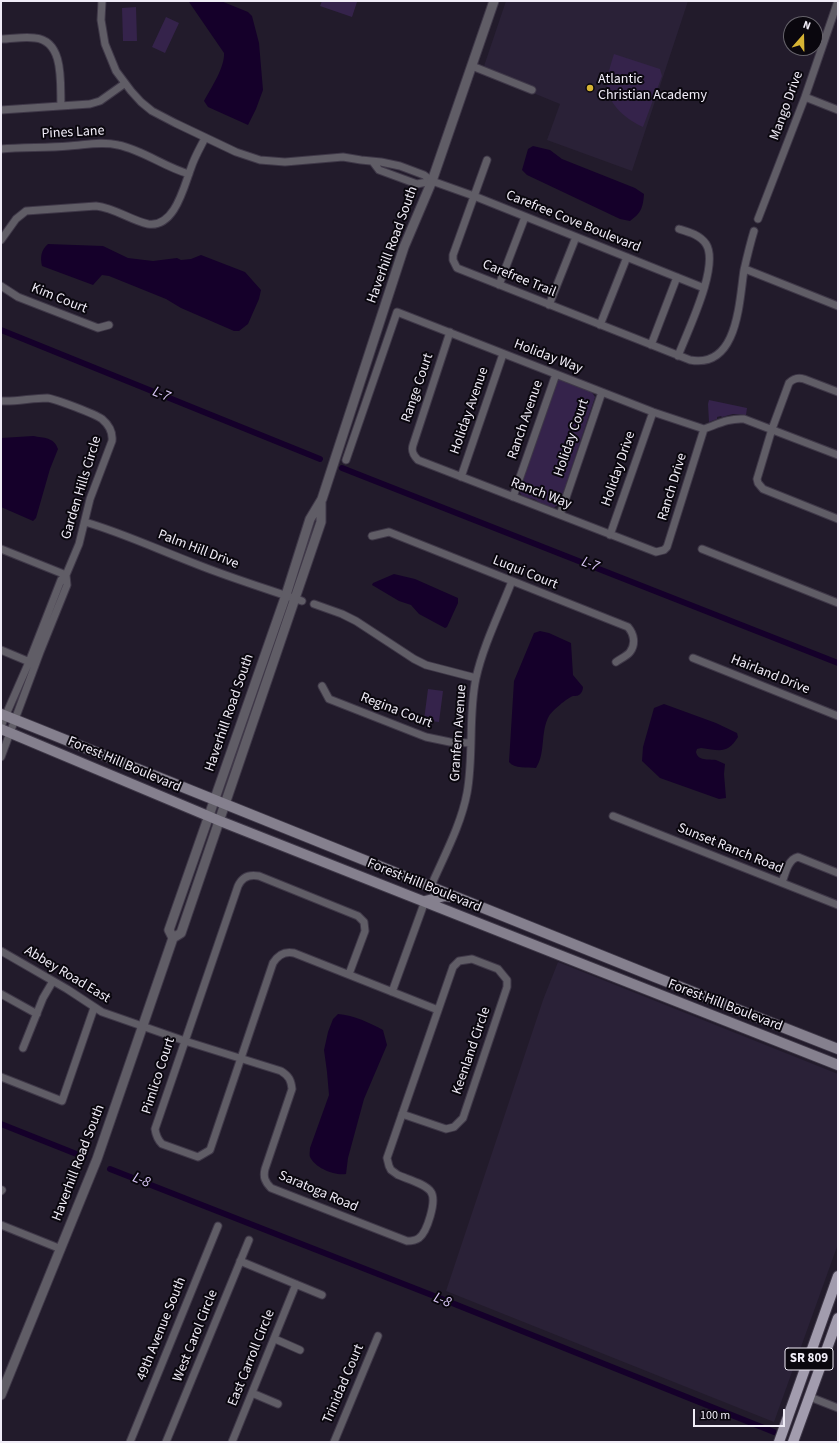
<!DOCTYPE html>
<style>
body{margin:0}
#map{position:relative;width:839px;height:1443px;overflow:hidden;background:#221b2b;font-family:"Source Sans 3",sans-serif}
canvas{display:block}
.frame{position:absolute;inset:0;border:2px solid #f0ecf7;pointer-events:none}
.north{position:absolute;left:783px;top:16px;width:40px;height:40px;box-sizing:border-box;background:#0a070e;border:1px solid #66636b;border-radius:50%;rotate:20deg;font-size:11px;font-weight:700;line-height:16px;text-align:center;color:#f0ecf7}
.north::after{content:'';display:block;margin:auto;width:14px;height:18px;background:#d7b434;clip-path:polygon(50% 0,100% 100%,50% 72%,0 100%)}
.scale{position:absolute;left:693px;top:1409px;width:92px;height:18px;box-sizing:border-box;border:2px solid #f0ecf7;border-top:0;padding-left:5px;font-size:12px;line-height:14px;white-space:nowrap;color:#f0ecf7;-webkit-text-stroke:3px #0a070e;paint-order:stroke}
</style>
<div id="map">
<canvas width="839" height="1443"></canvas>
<div class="frame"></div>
<div class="north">N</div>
<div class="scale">100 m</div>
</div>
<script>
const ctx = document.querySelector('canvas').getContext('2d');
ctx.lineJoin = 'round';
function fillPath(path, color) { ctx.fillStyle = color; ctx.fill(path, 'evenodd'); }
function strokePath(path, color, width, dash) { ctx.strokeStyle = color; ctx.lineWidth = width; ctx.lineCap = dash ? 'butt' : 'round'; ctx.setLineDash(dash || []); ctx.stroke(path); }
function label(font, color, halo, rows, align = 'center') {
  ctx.font = font + ' "Source Sans 3",sans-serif'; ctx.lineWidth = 4; ctx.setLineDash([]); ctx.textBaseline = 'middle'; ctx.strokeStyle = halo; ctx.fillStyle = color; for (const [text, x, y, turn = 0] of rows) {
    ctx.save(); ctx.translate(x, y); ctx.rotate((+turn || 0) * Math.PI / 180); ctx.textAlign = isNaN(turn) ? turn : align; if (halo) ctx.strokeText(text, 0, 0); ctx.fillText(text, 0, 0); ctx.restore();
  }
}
const built = new Path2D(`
 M506 1H688L632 171 547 140 560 104 482 72Z
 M558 962 838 1074V1244L774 1422 446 1291 543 1000Z`);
const green = new Path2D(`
 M322 1H355L357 2 352 17 320 6Z
 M136 7 137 41H123L122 8Z
 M166 17 179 23 165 53 152 47Z
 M614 54 660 69 662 76 643 127C626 119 606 104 607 82 608 73 611 63 614 54Z
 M561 379 591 391 595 397 560 503 558 506H556L554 508 540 503 534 499C527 497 521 499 519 489L557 380Z
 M709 400 747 408 746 415 733 414 722 417 721 416 717 417V419L709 422 708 404Z
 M428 689 443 691 439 722 424 720Z`);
const water = new Path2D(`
 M187 1H221L248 12 252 16 259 43 263 90 256 109 248 125 208 107 204 101C211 88 225 67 224 53L189 2Z
 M533 146 550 150 562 159 635 188 644 194C643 208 641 213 630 221L620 219 527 175 522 170 528 149Z
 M48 244 103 246 128 258 153 261 177 258 181 260 191 259 201 255 245 272 261 290 259 299 248 324 239 331H234L181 308 166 299 109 276 102 275 93 285 42 266C40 257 41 250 48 244Z
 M33 436C44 438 54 437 58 449L50 469 36 518 33 521 1 507V438Z
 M394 574 415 579 458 598V603L447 627 445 628 419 614 411 605 399 601 372 585 373 583Z
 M540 631 549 633 571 643 573 675 583 687C583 689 582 692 581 693 579 696 576 696 573 696 567 698 552 711 549 716 540 732 546 753 536 768 528 767 514 769 509 762L514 681 534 633Z
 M664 704 716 723 737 733 738 737C727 755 719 750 701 748L697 749 696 752C698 761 708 759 716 760 719 761 722 763 725 764L724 774 726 798 719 799 660 778 642 761 643 747 654 708Z
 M338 1014C354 1015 370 1023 383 1030L387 1045 364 1099 348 1158 346 1174C335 1176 315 1168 310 1157 309 1155 310 1151 310 1148L329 1095 327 1072 324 1050 328 1032 333 1019Z`);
const canal = new Path2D(`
 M1 330 320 459
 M342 468 838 663
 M1 1124 84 1157
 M110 1169 452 1303 774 1432`);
const minor = new Path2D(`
 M102 1 101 20 105 44 116 71 131 91 141 102 152 111 175 123 236 152 260 160 285 162 343 157 361 160 381 162 400 166 424 175 432 181 474 196 704 288
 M1 39C12 39 24 36 35 38 65 41 60 84 61 106
 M472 66 532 90
 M805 97 838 110
 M1 110 90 104 100 101 124 84
 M1 149C23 147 46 148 69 146 85 145 101 141 118 145 143 150 164 167 189 174
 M487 160 453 255V260L457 268 690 360C738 369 739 302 744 270 747 257 750 244 754 231
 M373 162 379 170 417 184 432 181
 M758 219 805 97 838 1
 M1 240 16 219 26 211 96 206C115 208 130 220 148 224 175 228 184 186 191 168 194 158 200 148 205 138
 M745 269 838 306
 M499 285 525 217
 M1 286 18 297 98 328 109 325
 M549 305 576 237
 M600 325 627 257
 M450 332 413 445C411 451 413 455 418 460L656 552 664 550 667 547 704 429
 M651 345 677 277
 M678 356C687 332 720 266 706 244 700 235 689 232 679 229
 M838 392 804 379C797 377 793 379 789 383L772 429 757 479 758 483 763 489 838 519
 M1 401C16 402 32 398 47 398 56 399 95 414 102 419 109 425 113 432 112 441L90 499 79 544 66 575 61 580 29 662 1 726
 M346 460 397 312 653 412 704 429C718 424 729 418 744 419L838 455
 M461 477 503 354
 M513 497 556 374
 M560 515 602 392
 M85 522C123 533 159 550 196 564 231 578 267 589 302 601
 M610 535 653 412
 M372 536 389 532 628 627C634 634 636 644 630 652 627 656 620 659 616 662
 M1 549 66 575
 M702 549 838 603
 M314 604 342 614 356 621 414 659 426 665 476 678
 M1 650 32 663
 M693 658 838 716
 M322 686 329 699 426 737 450 742 471 743
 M1 757 40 652 67 585 66 575
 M613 816 838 905
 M782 883C785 874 788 859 798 857L838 873
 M431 886C444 856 461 825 467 793 474 755 468 715 476 678 483 646 500 612 512 581
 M1 951 67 989 102 1012 185 1041 281 1071C289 1076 291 1080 292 1089L265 1169C263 1177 265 1182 271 1188L407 1241C411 1241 415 1241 419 1238 427 1232 437 1201 431 1192 426 1184 407 1179 398 1175L391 1170 389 1166 387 1158 453 967 459 961 472 959 498 969 507 980V987L463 1118 454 1127 446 1129 402 1114
 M349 974 365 931 364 922 358 916 259 876C249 874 242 877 238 886L155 1129C156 1136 158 1140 162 1144L198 1157 210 1150 273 963C278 955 285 951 294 953L438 1010
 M392 992 425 901
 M1 994 37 1014
 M23 1048 43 998 53 981
 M1 1077 62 1101 94 1008
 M1 1191 2 1190
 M1 1225 61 1249
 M240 1261 322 1295
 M275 1339 300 1350
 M252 1393 278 1404
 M810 1397 838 1408
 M130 1442 218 1226
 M166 1442 249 1240
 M232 1442 296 1284
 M334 1442 378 1336`);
const tertiary = new Path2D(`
 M173 938 169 930 286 595 310 519 322 499 404 247 432 181 494 1
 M1 1395 97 1159 173 938 181 933 321 522V501`);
const secondary = new Path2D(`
 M1 714 655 977 838 1049
 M1 729 220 821 838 1065
 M425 901 445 896 453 897`);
const primary = new Path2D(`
 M779 1442 838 1276
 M793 1442 838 1318`);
const markers = [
 [590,88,4,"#d7b434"]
];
const shields = [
 [809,1359,48]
];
const shieldNames = [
 ["SR 809",809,1359]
];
const poiNames = [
 ["Atlantic",598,80],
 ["Christian Academy",598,96]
];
const streetNames = [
 ["Mango Drive",787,106,-70],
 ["Pines Lane",73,133,-3],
 ["Carefree Cove Boulevard",573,222,22],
 ["Haverhill Road South",393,245,-70],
 ["Carefree Trail",519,279,22],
 ["Kim Court",59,299,22],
 ["Holiday Way",548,357,21],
 ["Range Court",418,388,-71],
 ["Holiday Avenue",470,411,-71],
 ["Ranch Avenue",526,420,-71],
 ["Holiday Court",572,438,-71],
 ["Holiday Drive",619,469,-71],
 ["Ranch Drive",673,487,-73],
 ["Garden Hills Circle",82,488,-73],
 ["Ranch Way",541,494,21],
 ["Palm Hill Drive",198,550,21],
 ["Luqui Court",525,573,22],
 ["Hairland Drive",770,675,22],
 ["Regina Court",396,711,21],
 ["Haverhill Road South",230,713,-71],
 ["Granfern Avenue",459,733,-86],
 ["Forest Hill Boulevard",124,765,23],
 ["Sunset Ranch Road",730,849,22],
 ["Forest Hill Boulevard",424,886,22],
 ["Abbey Road East",67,975,31],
 ["Forest Hill Boulevard",725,1006,21],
 ["Keenland Circle",472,1051,-71],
 ["Pimlico Court",159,1076,-72],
 ["Haverhill Road South",79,1163,-69],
 ["Saratoga Road",318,1192,23],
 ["49th Avenue South",162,1329,-68],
 ["West Carol Circle",196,1336,-68],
 ["East Carroll Circle",252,1358,-68],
 ["Trinidad Court",344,1384,-67]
];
const waterNames = [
 ["L-7",161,395,22],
 ["L-7",590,565,21],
 ["L-8",141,1181,22],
 ["L-8",442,1301,22]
];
fillPath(built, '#2a2137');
fillPath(green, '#35234b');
fillPath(water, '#15002a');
strokePath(canal, '#15002a', 6);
strokePath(minor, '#3f3848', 9);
strokePath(tertiary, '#3f3848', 11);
strokePath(secondary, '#3f3848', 12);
strokePath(primary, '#3f3848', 12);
strokePath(minor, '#605d66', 7);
strokePath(tertiary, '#605d66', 9);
strokePath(secondary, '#85808e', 10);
strokePath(primary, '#a29cae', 10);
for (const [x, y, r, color] of markers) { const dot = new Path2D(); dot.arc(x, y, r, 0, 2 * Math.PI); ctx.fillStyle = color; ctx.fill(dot); strokePath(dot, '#0a070e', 1.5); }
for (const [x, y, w] of shields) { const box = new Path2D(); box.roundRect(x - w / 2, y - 11, w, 22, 3); ctx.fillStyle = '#0a070e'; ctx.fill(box); strokePath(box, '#f0ecf7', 1); }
label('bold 13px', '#f0ecf7', null, shieldNames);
label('14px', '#f0ecf7', '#0a070e', poiNames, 'left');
label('14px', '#f0ecf7', '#0a070e', streetNames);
label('italic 15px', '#dac7f7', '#0a070e', waterNames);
</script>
